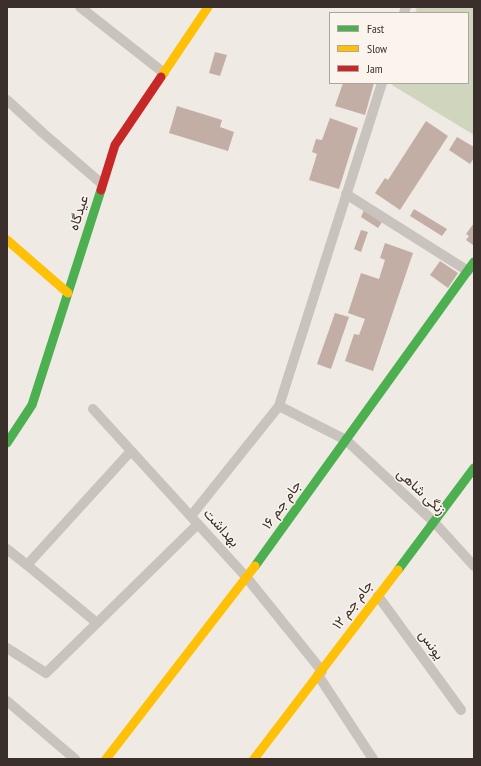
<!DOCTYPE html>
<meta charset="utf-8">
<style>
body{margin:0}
#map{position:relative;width:481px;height:766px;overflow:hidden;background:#efeae4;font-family:"PT Sans Narrow",sans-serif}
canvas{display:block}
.frame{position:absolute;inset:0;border:8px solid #3a2f2a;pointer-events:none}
.legend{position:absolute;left:329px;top:12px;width:140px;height:72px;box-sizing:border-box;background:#fbf4ec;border:1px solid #aea59e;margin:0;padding:5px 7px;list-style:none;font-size:12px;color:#3a2f2a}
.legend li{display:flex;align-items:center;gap:8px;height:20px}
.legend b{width:20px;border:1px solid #aea59e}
</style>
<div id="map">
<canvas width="481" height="766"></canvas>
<div class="frame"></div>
<ul class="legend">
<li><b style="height:5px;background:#4caf50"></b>Fast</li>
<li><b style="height:5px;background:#ffc107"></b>Slow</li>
<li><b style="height:5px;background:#c62828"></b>Jam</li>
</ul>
</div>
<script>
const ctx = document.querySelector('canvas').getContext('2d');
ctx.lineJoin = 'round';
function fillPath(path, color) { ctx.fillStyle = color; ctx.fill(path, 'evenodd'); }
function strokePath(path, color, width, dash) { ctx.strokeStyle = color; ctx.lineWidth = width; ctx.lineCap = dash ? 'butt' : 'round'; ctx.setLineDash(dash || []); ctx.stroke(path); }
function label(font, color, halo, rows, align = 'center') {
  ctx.font = font + ' "PT Sans Narrow",Vazirmatn,sans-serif'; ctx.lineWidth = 3; ctx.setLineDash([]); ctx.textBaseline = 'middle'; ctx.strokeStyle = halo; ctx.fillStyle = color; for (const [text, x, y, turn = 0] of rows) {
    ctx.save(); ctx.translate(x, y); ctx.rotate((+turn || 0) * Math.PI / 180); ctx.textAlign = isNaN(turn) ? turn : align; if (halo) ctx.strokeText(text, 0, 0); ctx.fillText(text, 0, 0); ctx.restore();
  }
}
const green = new Path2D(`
 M417 7H474V135L392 85 393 83H468V13H415Z`);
const building = new Path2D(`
 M215 52 227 55 220 76 209 73Z
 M343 83H374L365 115 335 106Z
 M177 106 222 120 220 127 234 132 228 151 169 133Z
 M330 118 358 128 339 189 309 180 317 154 312 152 316 139 322 140Z
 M426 121 448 136 400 210 375 193 385 178 388 180Z
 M457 137 474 147V158L470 164 449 150Z
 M414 209 447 229 442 236 410 216Z
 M364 210 382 222 378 228 361 217Z
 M474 223V243L473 245 466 240 469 236 466 234Z
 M361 230 368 232 361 252 354 249Z
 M385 243 413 253 373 371 345 361 354 334 359 335 365 319 348 313 361 273 379 279 385 260 380 258Z
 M440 261 458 273 448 288 430 275Z
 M335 313 349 317 331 369 317 364Z`);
const street = new Path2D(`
 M80 7 164 73
 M404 13 406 7
 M7 100 44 134 102 184
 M346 194 468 271
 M279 406 346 440 434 522 474 566
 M93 409 247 578 322 671
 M191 516 279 406 382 83
 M7 549 27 565
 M378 596 461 710
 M97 623 27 565 131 451
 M7 648 46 673 198 524
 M318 675 373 759
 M7 701 75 759`);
const fast = new Path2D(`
 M7 443 32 405 101 190
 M255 566 474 262
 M398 570 474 468`);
const slow = new Path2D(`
 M161 77 208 7
 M7 240 68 293
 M106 759 255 566
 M254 759 398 570`);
const jam = new Path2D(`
 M101 190 115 145 161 77`);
const streetNames = [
 ["عیدگاه",79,213,-72],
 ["زنگی شاهی",421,492,43],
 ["جام جم ۱۶",282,505,-54],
 ["بهداشت",221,528,48],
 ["جام جم ۱۲",353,605,-53],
 ["یونس",431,645,54]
];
fillPath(green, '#d0d5be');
fillPath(building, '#c3aea5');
strokePath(street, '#c9c3bd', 10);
strokePath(fast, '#4caf50', 9);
strokePath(slow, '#ffc107', 9);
strokePath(jam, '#c62828', 9);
label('14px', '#3a2f2a', '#fbf4ec', streetNames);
</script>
